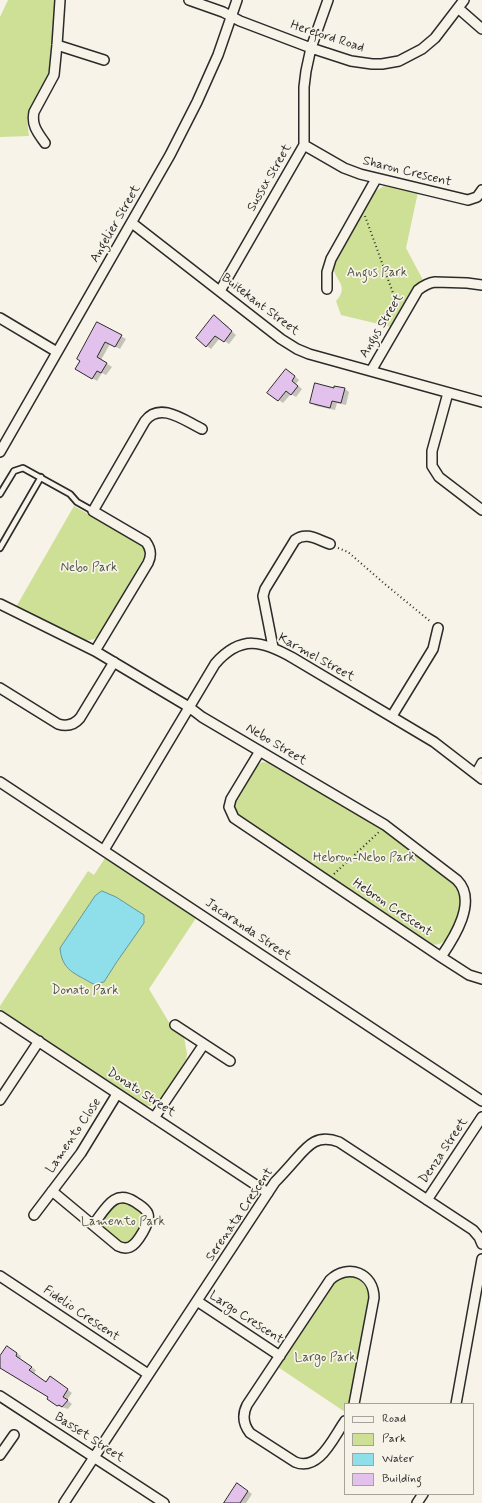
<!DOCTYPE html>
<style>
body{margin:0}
#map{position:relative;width:482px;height:1503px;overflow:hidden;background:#f7f3e8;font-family:Mynerve,sans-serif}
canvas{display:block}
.legend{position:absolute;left:344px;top:1403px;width:130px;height:92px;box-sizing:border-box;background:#f7f3e8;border:1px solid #a5a39c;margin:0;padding:5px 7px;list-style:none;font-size:12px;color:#2b2b2b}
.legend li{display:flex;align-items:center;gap:8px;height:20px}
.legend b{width:20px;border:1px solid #a5a39c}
</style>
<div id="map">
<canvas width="482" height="1503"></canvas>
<ul class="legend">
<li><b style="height:5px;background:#f7f3e8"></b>Road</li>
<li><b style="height:11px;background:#cde095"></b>Park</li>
<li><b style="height:11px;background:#8edfe9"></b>Water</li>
<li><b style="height:11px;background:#e3c1ed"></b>Building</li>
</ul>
</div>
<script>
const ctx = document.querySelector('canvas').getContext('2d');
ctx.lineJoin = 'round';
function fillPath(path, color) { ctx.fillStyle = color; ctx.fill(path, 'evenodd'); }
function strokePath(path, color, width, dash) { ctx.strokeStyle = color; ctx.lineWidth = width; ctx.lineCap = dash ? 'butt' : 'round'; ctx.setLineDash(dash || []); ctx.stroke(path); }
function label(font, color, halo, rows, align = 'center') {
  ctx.font = font + ' Mynerve,sans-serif'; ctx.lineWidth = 3.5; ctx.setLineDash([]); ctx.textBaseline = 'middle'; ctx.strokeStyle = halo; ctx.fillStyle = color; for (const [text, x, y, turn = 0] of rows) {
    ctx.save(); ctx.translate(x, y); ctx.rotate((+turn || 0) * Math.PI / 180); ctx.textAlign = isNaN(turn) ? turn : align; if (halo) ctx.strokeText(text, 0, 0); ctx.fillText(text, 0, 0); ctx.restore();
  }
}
const green = new Path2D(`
 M8 0H55L50 69 47 79 27 114V120L29 136 0 137V17Z
 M384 186 418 192 406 248 423 280 414 288 391 327 341 315 336 301C352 284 330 279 334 262L374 192Z
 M74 506 141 544 144 547 146 554 98 636C94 640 90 641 84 640L16 607Z
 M262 762 271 763 382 828 454 883C457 888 460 892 461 897 461 912 451 950 431 944L237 814 234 807 236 800 255 768Z
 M105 858 196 918 149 989 170 1024 169 1026 184 1037 187 1054 186 1060C180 1069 162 1101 154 1105 150 1107 146 1106 142 1103L0 1009V1006L88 871 94 875Z
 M124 1199 142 1211 145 1220 131 1242 123 1245 101 1226V1223L115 1203Z
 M345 1276C358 1276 367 1283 370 1296L352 1396 350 1404H345V1412L278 1367 334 1283 337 1280Z`);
const water = new Path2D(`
 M102 891 116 897 144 915V923L116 963 104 982 93 984C75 973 62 971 60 948L95 896Z`);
const shadow = new Path2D(`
 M214 316 229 327 228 328 236 335 229 344 220 338 211 349 207 346Z
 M98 323 126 339 120 349 110 344 101 360 112 367 106 375 102 373 97 381 76 368Z
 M291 373 299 380 296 384 302 389 296 397 291 394 283 403 269 393Z
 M334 389H345L349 392 346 405 337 403 335 410 316 406 311 403Z
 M12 1350 21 1356 20 1359 36 1370 34 1374 47 1383 55 1380 72 1393 67 1400 72 1404 68 1409 58 1406 48 1398 49 1397 0 1367V1358Z
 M242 1487 252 1494 246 1503H225Z`);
const building = new Path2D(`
 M214 315 232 331 224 342 215 336 206 347 196 338Z
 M97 322 122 335 115 347 105 342 97 357 107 363 101 373 97 371 92 379 75 369 80 361 77 359Z
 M286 369 295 376 292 381 298 386 291 395 286 391 278 401 267 393Z
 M315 383 334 388V386L345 388 341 403 332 401 330 408 310 403Z
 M7 1346 17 1353 16 1356 32 1367 29 1370 46 1382 50 1376 68 1389 63 1397 68 1400 62 1407 59 1405 57 1406 47 1399 48 1397 0 1368V1356Z
 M237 1483 248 1491 240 1503H224Z`);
const path = new Path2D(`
 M365 216 393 293 395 311
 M338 548 348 552 386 585 431 622
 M334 874 379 832`);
const service = new Path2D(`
 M0 494 14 471 23 468 70 494 77 502 93 511
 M0 548 41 477`);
const minor = new Path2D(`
 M189 0 223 12 240 21 311 48 351 61 372 64H382L399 61 422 49 435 38 464 0
 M458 8 482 29
 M57 45 104 60
 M45 143C38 133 31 125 34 112L54 75 57 45 60 0
 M304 145 344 168 360 174 468 200 477 197 482 190
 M132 223 281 339 297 349 309 354 482 402
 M327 289V272L331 259 376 179
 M220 291 304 145V87L306 71 311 48 328 0
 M0 318 57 352
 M371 371 418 290C423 286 428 283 435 282L467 283 482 285
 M448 393 432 451V466L439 477 482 510
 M0 452 170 155 197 102 218 55 237 0
 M0 604 95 651 189 707 202 717 385 825 457 880C478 901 454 938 441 957
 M273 647 263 596 265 589 295 540C306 531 318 540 330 544
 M95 651 148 563C152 555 151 549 146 542L93 511 145 421C160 401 185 421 202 429
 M0 688 58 724C67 727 74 725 80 718L114 662
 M392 716 433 649 438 628
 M260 751 231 799 229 807 234 818 441 957 469 975 482 979
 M476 774 482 763
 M0 782 482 1101
 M104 850 215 664C241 634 263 641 293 658L434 742 482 779
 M0 1016 268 1193
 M175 1025 204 1044
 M0 1100 39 1041
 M154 1118 204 1044 230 1061
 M52 1191 118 1246C122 1248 125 1249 130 1247 137 1244 151 1222 148 1214 146 1208 139 1205 135 1202 114 1188 105 1210 93 1225
 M427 1200 482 1117
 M34 1215 81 1153 117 1094
 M0 1276 148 1374
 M197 1301 280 1356
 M0 1396 164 1503
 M456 1404 482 1259
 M345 1421C333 1438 319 1472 295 1462L250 1433C243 1424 242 1415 247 1405L330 1280C348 1263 374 1273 374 1298L354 1404
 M0 1455 14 1435
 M64 1503 275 1182C282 1175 289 1167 296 1159 309 1144 318 1134 339 1142L473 1230 479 1237 482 1244
 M417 1503 423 1494`);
const streetNames = [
 ["Hereford Road",327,37,18],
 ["Sharon Crescent",407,172,14],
 ["Sussex Street",270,178,-60],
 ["Angelier Street",116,224,-60],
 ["Buitekant Street",260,305,37],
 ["Angus Street",382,326,-59],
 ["Karmel Street",316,658,29],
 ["Nebo Street",276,745,31],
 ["Hebron Crescent",392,908,34],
 ["Jacaranda Street",248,930,34],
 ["Donato Street",141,1093,33],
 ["Lamento Close",74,1136,-56],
 ["Denza Street",444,1151,-56],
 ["Serenata Crescent",240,1215,-56],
 ["Fidelio Crescent",81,1314,34],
 ["Largo Crescent",246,1318,33],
 ["Basset Street",89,1438,33]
];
const parkNames = [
 ["Angus Park",377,273],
 ["Nebo Park",89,568],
 ["Hebron-Nebo Park",364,858],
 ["Donato Park",85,991],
 ["Lamento Park",123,1222],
 ["Largo Park",325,1358]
];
fillPath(green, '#cde095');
fillPath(water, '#8edfe9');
strokePath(water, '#66979d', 1);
fillPath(shadow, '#0003');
fillPath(building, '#e3c1ed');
strokePath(building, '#2b2b2b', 1);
strokePath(service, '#2b2b2b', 8);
strokePath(minor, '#2b2b2b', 12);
strokePath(path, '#2b2b2b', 2, [1, 3]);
strokePath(service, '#f7f3e8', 4.5);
strokePath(minor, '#f7f3e8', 9);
label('13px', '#2b2b2b', '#f7f3e8', streetNames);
label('13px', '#545846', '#f7f3e8', parkNames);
</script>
